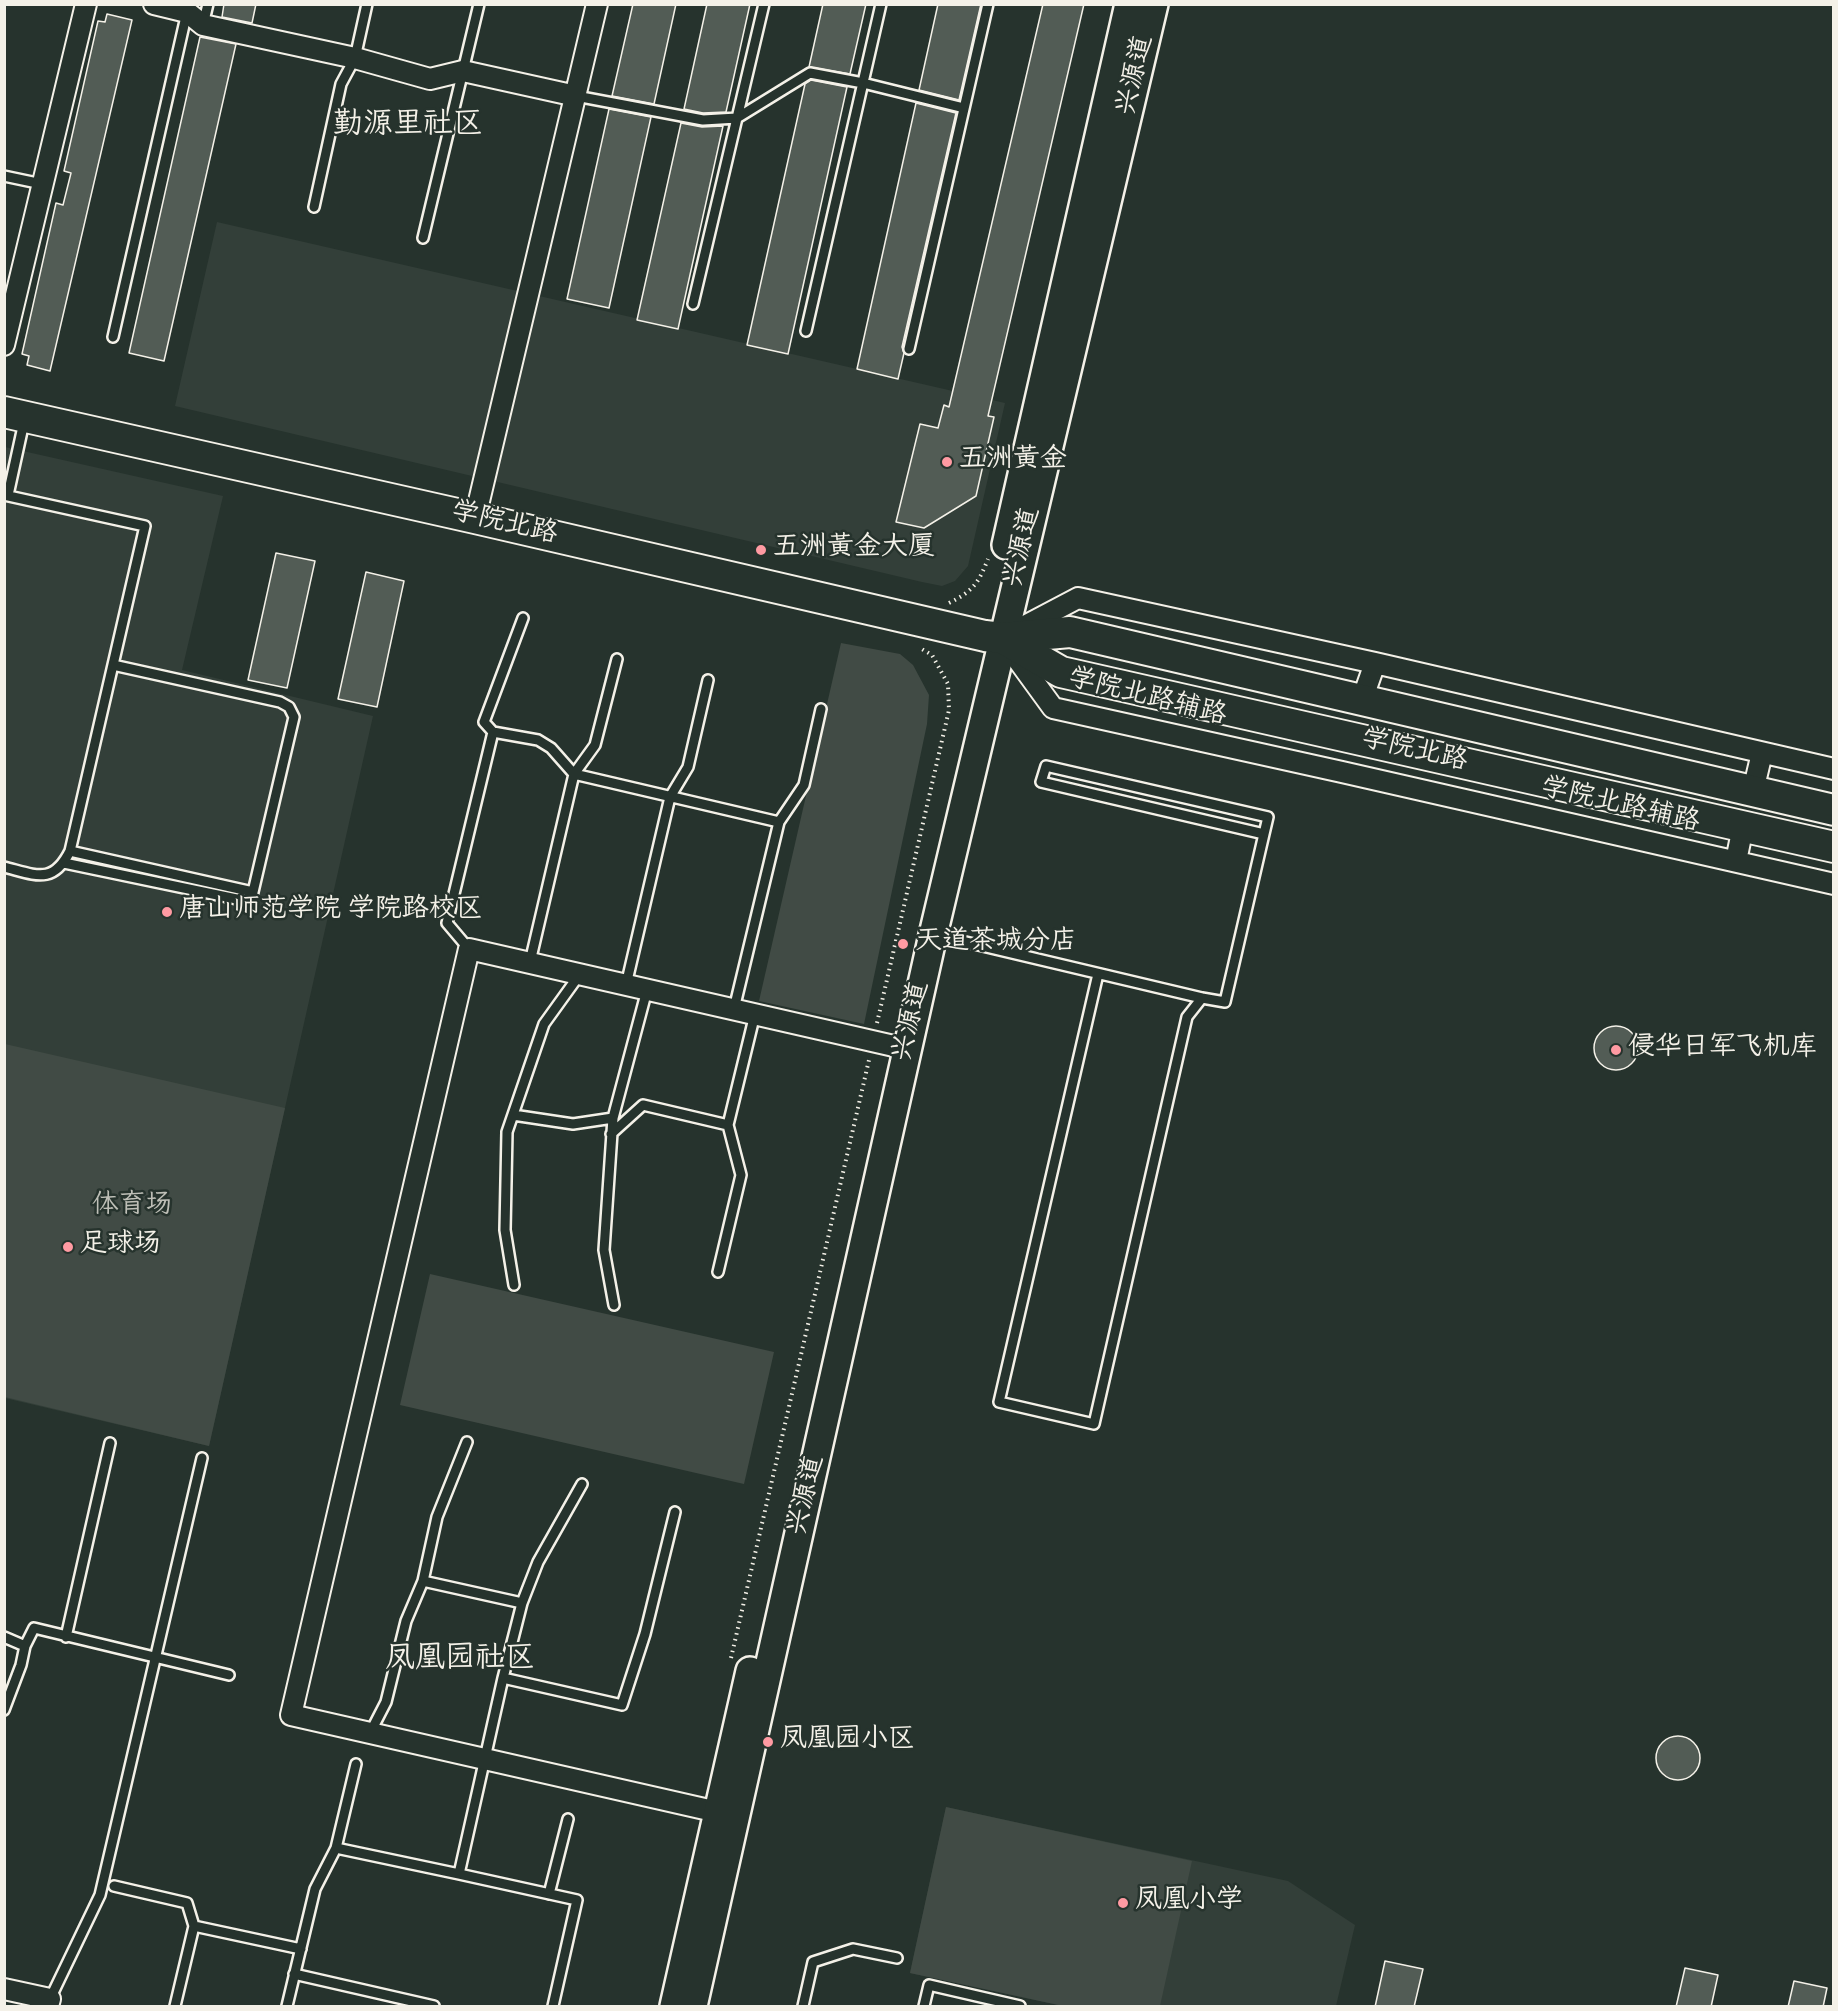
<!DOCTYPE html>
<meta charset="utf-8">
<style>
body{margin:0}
#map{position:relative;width:1838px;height:2011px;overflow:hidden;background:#26332d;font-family:"Indie Flower",sans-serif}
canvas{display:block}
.frame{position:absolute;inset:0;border:6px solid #f4f1e8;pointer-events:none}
</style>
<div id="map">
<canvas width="1838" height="2011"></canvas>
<div class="frame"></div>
</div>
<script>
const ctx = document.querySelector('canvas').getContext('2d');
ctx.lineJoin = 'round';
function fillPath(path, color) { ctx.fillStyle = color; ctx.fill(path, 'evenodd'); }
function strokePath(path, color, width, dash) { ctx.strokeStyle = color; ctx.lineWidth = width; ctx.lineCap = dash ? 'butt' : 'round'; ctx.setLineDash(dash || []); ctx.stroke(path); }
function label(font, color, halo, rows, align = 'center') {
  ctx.font = font + ' "Indie Flower","LXGW WenKai TC",sans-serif'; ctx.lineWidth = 5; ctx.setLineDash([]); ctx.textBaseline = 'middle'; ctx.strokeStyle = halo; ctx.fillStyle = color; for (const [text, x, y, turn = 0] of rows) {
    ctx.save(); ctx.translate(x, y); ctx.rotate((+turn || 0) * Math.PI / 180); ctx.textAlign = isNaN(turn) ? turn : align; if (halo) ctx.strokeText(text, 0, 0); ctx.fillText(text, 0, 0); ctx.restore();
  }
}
const built = new Path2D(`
 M217 222 1005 403 968 566 955 581 942 586 922 582 175 406Z
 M5 447 223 496 182 670 373 716 209 1446 5 1398Z
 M946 1807 1288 1881 1355 1925 1336 2006H1063L910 1973Z`);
const green = new Path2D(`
 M841 643 900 654 913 665 929 695 927 724 864 1024 759 1001Z
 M5 1044 285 1108 209 1446 5 1397Z
 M430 1274 774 1352 744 1484 400 1405Z
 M946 1807 1192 1861 1160 2006H1063L910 1973Z`);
const building = new Path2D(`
 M224 4H256L252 23 222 17Z
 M633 4H676L654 104 612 96Z
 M707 4H750L726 112 703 113 684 109Z
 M823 4H866L850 74 809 67Z
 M938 4H981L959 100 919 90Z
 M1043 4H1084L988 416 994 417 976 496 924 528 896 522 920 424 938 428 944 405 949 407Z
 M107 14 132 20 50 371 27 365 29 356 22 354 56 203 63 205 71 173 64 171 98 21 105 22Z
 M200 37 236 44 164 361 129 353Z
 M811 80 847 87 788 354 747 345 805 84Z
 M916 103 956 113 902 347 904 353 898 379 857 369Z
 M609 109 651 117 609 308 567 299Z
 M681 123 702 127 723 126 678 329 637 320Z
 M276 553 315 561 287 688 248 680Z
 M366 572 404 581 377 707 338 699Z
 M1594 1048a22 22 0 1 1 44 0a22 22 0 1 1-44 0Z
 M1656 1758a22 22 0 1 1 44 0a22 22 0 1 1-44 0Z
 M1385 1961 1423 1969 1414 2007H1375Z
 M1685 1968 1718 1975 1711 2007H1676Z
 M1794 1981 1827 1988 1823 2007H1788Z`);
const path = new Path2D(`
 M949 603C973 591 978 584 988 559
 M877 1023 949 710 948 684 932 655 920 648
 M731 1658 869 1060`);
const lane = new Path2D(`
 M203 25 208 4
 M576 96 703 120 737 118 810 73 863 83 964 108
 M4 176 42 184
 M314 207 341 84 355 58 367 4
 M423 238 479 4
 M693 304 764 4
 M806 331 881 4
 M113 337 187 12
 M909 349 988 4
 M4 495 145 526 70 851C53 885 36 875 4 867
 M8 495 24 422
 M523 618 484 722 493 732 538 740 551 748 574 774 779 822
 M70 851 253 892 294 717 289 707 280 702 113 665
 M64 863 251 902 253 892
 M936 935 1202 998
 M469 949 447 923 493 732
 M530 962 574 774 595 745 617 659
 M1098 974 999 1402 1094 1424 1187 1017 1202 998 1225 1002 1264 834 1268 817 1046 766 1041 782 1264 834
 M626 985 670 797 688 767 708 680
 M734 1009 779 822 804 785 821 709
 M513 1115 573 1124 613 1118
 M611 1134 643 1105 728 1125
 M718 1272 741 1175 728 1125 755 1014
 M514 1285 505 1230 507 1132 544 1024 580 974
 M614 1305 604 1250 613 1118 647 990
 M423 1581 522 1603
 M4 1637 25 1646 34 1628 229 1675
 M66 1637 110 1443
 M503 1678 622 1705 645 1634 675 1512
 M4 1710 21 1665 25 1646
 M370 1733 386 1702 406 1621 423 1581 437 1517 467 1442
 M336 1848 356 1764
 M114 1886 187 1903 194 1926
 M549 1894 568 1819
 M294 1974 434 2006
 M50 1999 100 1895 202 1458
 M175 2006 194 1926 301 1949
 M287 2006 315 1889 336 1848 459 1874
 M553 2006 577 1900 459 1874 503 1678 522 1603 538 1562 582 1484
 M803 2006 813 1962 853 1949 897 1958
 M924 2006 929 1985 1020 2006`);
const street = new Path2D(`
 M154 4 187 12 203 25 355 58 430 79 463 71 576 96
 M4 345 86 4
 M475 518 597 4
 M1362 700 1375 663
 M1834 769 1375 663 1078 598 1002 638 1053 708 1342 772 1834 884
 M1753 791 1762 753
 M1736 861 1743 827
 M731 1815 291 1715 469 949 907 1049
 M4 1989 50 1999 48 2006`);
const secondary = new Path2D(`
 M1006 545 1129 4
 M674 2006 750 1671
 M693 2006 933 935 1154 4`);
const primary = new Path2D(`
 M4 412 475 518 985 636 1002 638 1070 632 1834 810
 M1002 638 1061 672 1834 847`);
const markers = [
 [947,462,6,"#ff9aa2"],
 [761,550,6,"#ff9aa2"],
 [167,912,6,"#ff9aa2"],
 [903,944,6,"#ff9aa2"],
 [1616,1050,6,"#ff9aa2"],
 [68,1247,6,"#ff9aa2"],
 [768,1742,6,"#ff9aa2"],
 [1123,1903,6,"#ff9aa2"]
];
const streetNames = [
 ["兴源道",1137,76,-77],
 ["学院北路",504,525,13],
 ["兴源道",1024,548,-77],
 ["学院北路辅路",1147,699,14],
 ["学院北路",1414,752,13],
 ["学院北路辅路",1620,807,13],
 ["兴源道",913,1022,-77],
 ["兴源道",808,1496,-77]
];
const poiNames = [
 ["五洲黄金",959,462],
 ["五洲黄金大厦",773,550],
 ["唐山师范学院 学院路校区",179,912],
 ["天道茶城分店",915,944],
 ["侵华日军飞机库",1628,1050],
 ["足球场",80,1247],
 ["凤凰园小区",780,1742],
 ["凤凰小学",1135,1903]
];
const parkNames = [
 ["体育场",132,1208]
];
const quarterNames = [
 ["勤源里社区",408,127],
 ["凤凰园社区",460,1661]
];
fillPath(built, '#333f39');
fillPath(green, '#414b45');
fillPath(building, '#525c55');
strokePath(building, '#f4f1e8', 1.5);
strokePath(lane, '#f4f1e8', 14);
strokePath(street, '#f4f1e8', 24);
strokePath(secondary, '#f4f1e8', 32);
strokePath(primary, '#f4f1e8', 34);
strokePath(path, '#f4f1e8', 4, [1.5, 4.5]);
strokePath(lane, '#26332d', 9);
strokePath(street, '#26332d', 20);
strokePath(secondary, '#26332d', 27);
strokePath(primary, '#26332d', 30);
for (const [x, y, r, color] of markers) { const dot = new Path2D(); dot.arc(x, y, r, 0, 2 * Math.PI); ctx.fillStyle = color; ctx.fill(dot); strokePath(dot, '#26332d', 2); }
label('27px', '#f4f1e8', '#26332d', streetNames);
label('27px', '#f4f1e8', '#26332d', poiNames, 'left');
label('27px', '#bebfb7', '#26332d', parkNames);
label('30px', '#f4f1e8', '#26332d', quarterNames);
</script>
